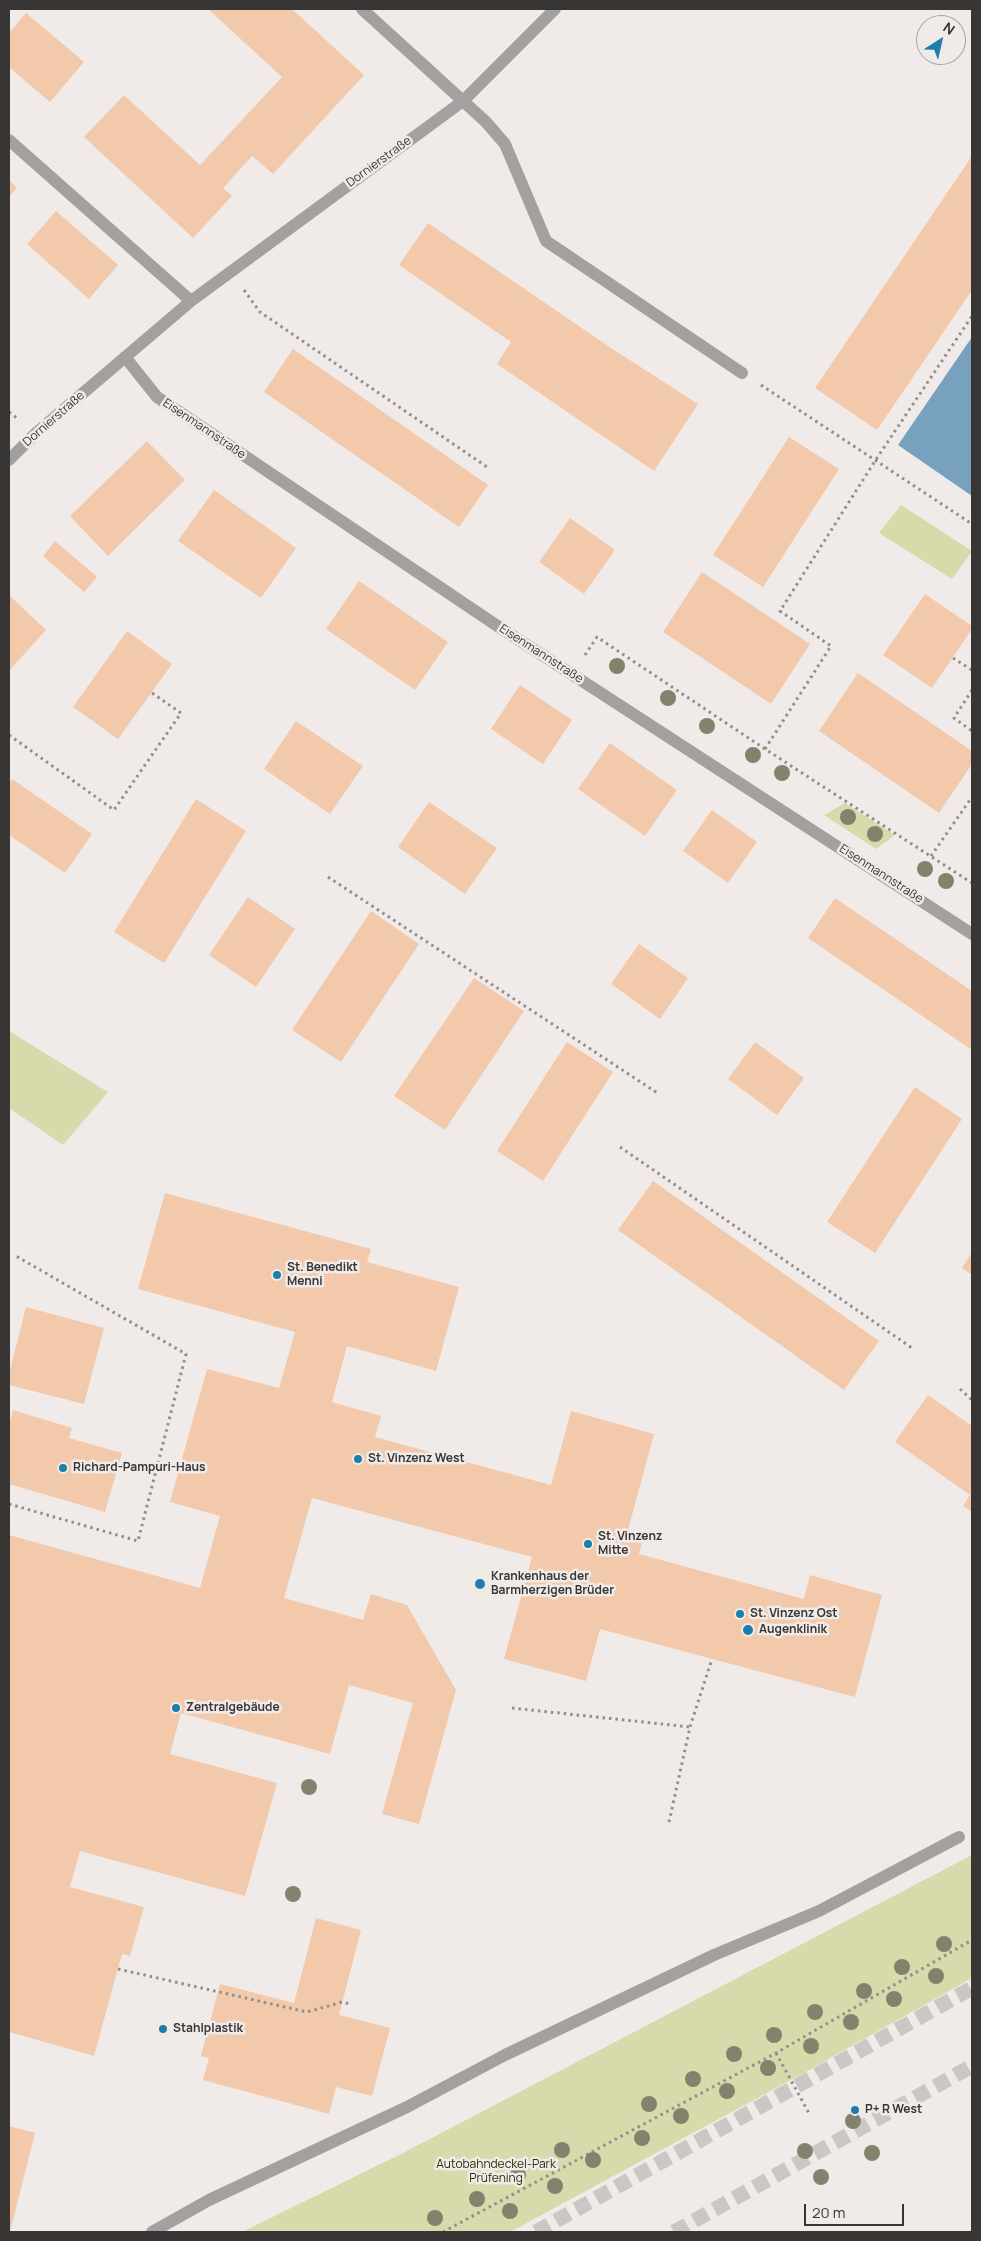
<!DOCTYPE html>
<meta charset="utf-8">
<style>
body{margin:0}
#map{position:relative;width:981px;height:2241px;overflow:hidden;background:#f0ebe8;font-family:Manrope,sans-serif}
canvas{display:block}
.frame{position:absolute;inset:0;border:10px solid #383635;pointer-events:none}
.north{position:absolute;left:916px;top:15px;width:50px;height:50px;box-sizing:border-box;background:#f0ebe8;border:1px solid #a6a3a0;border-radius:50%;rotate:35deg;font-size:14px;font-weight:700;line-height:20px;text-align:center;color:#383635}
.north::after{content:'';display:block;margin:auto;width:18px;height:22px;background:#1b7faa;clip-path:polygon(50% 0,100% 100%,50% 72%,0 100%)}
.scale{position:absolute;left:804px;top:2204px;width:100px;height:22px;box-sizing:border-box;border:2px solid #383635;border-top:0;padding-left:6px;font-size:15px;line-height:18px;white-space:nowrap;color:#383635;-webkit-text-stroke:4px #f0ebe8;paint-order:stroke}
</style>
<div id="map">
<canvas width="981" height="2241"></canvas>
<div class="frame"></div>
<div class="north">N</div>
<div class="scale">20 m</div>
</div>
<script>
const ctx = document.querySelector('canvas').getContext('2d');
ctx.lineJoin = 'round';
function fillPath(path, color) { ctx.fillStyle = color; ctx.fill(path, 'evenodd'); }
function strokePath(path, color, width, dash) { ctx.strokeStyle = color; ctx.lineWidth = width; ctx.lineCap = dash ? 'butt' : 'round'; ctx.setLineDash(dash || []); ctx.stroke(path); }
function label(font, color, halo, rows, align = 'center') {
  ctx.font = font + ' Manrope,sans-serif'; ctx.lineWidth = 5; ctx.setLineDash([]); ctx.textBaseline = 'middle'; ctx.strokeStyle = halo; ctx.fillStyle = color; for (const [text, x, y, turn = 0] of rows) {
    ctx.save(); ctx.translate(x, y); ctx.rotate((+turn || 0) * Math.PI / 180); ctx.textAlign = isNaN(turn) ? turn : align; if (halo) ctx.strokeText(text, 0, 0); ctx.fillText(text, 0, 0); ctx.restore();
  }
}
const green = new Path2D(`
 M901 505 972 551 952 579 879 533Z
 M845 803 895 835 876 849 824 815Z
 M9 1031 108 1092 63 1145 9 1108Z
 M972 1855V1978L802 2074 510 2232H242L405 2152Z`);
const water = new Path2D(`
 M972 337V496L898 445Z`);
const building = new Path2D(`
 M208 9H292L364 75 273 174 252 156 223 188 232 196 193 238 84 137 124 95 200 165 282 77Z
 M26 13 84 62 50 102 9 67V33Z
 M972 156V290L877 430 815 388Z
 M9 180 17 188 9 197Z
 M56 211 118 265 89 299 27 244Z
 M428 223 611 348 698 404 654 471 497 364 511 342 399 265Z
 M293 349 488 485 459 527 264 392Z
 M789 437 839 469 763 587 713 555Z
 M147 441 185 480 108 556 70 516Z
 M214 490 296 548 261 598 178 541Z
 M570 518 615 550 584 594 539 562Z
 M55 541 97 577 84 592 43 556Z
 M702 572 810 644 771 704 663 632Z
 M359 581 448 642 415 690 326 629Z
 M925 594 972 626V629L932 688 883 655Z
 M9 595 46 630 9 671Z
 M127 631 172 664 118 739 73 707Z
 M858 673 972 751V764L939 813 819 731Z
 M520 685 572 720 543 764 491 729Z
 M296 721 363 766 330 814 264 769Z
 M610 743 677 790 645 836 578 789Z
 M12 779 92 834 65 873 9 835V784Z
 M196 799 246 831 164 963 114 932Z
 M429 802 497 848 465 894 398 847Z
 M712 810 757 842 728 883 683 851Z
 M248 897 295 929 256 987 209 955Z
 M835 898 972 991V1050L808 938Z
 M371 911 419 944 341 1062 292 1030Z
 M639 944 688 978 660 1019 611 984Z
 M474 978 524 1011 445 1130 394 1096Z
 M567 1042 613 1072 543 1181 497 1151Z
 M755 1042 804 1078 777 1115 728 1079Z
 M915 1087 962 1119 875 1253 827 1222Z
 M653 1181 879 1341 844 1390 618 1230Z
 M165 1193 371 1249 367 1262 459 1287 436 1371 347 1346 332 1402 381 1416 375 1437 551 1485 571 1411 654 1434 628 1530 644 1534 639 1554 804 1599 810 1575 882 1595 855 1697 600 1629 586 1681 504 1659 532 1557 312 1498 284 1598 363 1620 371 1594 407 1605 456 1690 419 1824 382 1814 413 1703 349 1685 330 1754 181 1713 170 1754 277 1783 245 1896 80 1851 70 1887 144 1907 130 1956 122 1954 94 2056 9 2032V1535L200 1588 220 1516 170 1502 207 1369 279 1388 295 1332 138 1289Z
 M972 1252V1275L962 1268Z
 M26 1307 104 1328 84 1404 9 1385V1374Z
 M928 1395 972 1426V1512L963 1506 970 1495 895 1442Z
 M13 1410 72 1428 69 1438 122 1453 105 1512 9 1484V1424Z
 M316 1918 361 1930 339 2015 390 2028 372 2096 336 2087 329 2114 203 2080 209 2058 201 2056 220 1984 294 2003Z
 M9 2126 35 2133 10 2232H9Z`);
const highwayTunnel = new Path2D(`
 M536 2232 972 1988
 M674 2232 972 2066`);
const path = new Path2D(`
 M244 290 260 312 490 469
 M761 385 972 524
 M9 412 18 419
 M585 655 597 637 765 749 972 883
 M953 658 972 670
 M972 690 954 718 972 731
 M9 735 114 810 181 713 152 693
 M765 749 831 646 780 611 875 461 972 316
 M931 856 972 797
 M328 877 659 1094
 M620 1147 912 1348
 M960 1389 972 1400
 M9 1504 138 1541 186 1354 16 1256
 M512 1708 690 1727
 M669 1822 690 1727 712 1659
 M118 1969 307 2012 342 2002 350 2004
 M776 2053 810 2115
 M443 2232 776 2053 972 1940`);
const minor = new Path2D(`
 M362 9 486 122 505 144 546 241 742 373
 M9 140 191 301
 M125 357 157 397 496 625 972 934
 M9 460 35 434 191 301 463 101 555 9
 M152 2232 209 2200 407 2107 505 2055 714 1955 819 1911 959 1837`);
const trees = [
 [617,666],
 [668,698],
 [707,726],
 [753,755],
 [782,773],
 [848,817],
 [875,834],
 [925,869],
 [946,881],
 [309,1787],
 [293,1894],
 [944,1944],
 [902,1967],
 [936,1976],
 [864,1991],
 [894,1999],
 [815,2012],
 [851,2022],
 [774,2035],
 [811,2046],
 [734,2054],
 [768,2068],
 [693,2079],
 [727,2091],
 [649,2104],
 [681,2116],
 [853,2121],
 [642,2138],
 [562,2150],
 [805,2151],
 [872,2153],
 [593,2160],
 [518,2175],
 [821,2177],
 [555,2186],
 [477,2199],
 [510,2211],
 [435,2218]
];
const markers = [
 [277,1275,5,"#1b7faa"],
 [358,1459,5,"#1b7faa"],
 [63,1468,5,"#1b7faa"],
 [588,1544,5,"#1b7faa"],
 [480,1584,6,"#1b7faa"],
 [740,1614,5,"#1b7faa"],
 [748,1630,6,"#1b7faa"],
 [176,1708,5,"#1b7faa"],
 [163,2029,5,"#1b7faa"],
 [855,2110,5,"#1b7faa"]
];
const streetNames = [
 ["Dornierstraße",379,162,-36],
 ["Dornierstraße",54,419,-41],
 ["Eisenmannstraße",204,429,34],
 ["Eisenmannstraße",541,654,33],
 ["Eisenmannstraße",881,874,33]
];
const poiNames = [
 ["St. Benedikt",287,1268],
 ["Menni",287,1282],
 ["St. Vinzenz West",368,1459],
 ["Richard-Pampuri-Haus",73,1468],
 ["St. Vinzenz",598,1537],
 ["Mitte",598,1551],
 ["Krankenhaus der",491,1577],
 ["Barmherzigen Brüder",491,1591],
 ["St. Vinzenz Ost",750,1614],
 ["Augenklinik",759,1630],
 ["Zentralgebäude",186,1708],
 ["Stahlplastik",173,2029],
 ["P+ R West",865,2110]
];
const parkNames = [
 ["Autobahndeckel-Park",496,2165],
 ["Prüfening",496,2179]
];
fillPath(green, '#d7daab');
fillPath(water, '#78a1bf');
fillPath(building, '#f2c9aa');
strokePath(highwayTunnel, '#cbc7c4', 15, [15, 8]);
strokePath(path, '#918e8c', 3, [2.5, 4]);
strokePath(minor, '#a3a1a0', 12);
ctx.fillStyle = '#84826c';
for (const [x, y] of trees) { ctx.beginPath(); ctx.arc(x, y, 8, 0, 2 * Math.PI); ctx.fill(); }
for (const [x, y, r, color] of markers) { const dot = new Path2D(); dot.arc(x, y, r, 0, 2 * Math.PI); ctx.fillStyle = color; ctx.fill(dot); strokePath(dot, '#f0ebe8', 2); }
label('12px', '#383635', '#f0ebe8', streetNames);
label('bold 12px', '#383635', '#f0ebe8', poiNames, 'left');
label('12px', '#2c2d07', '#f0ebe8', parkNames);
</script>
